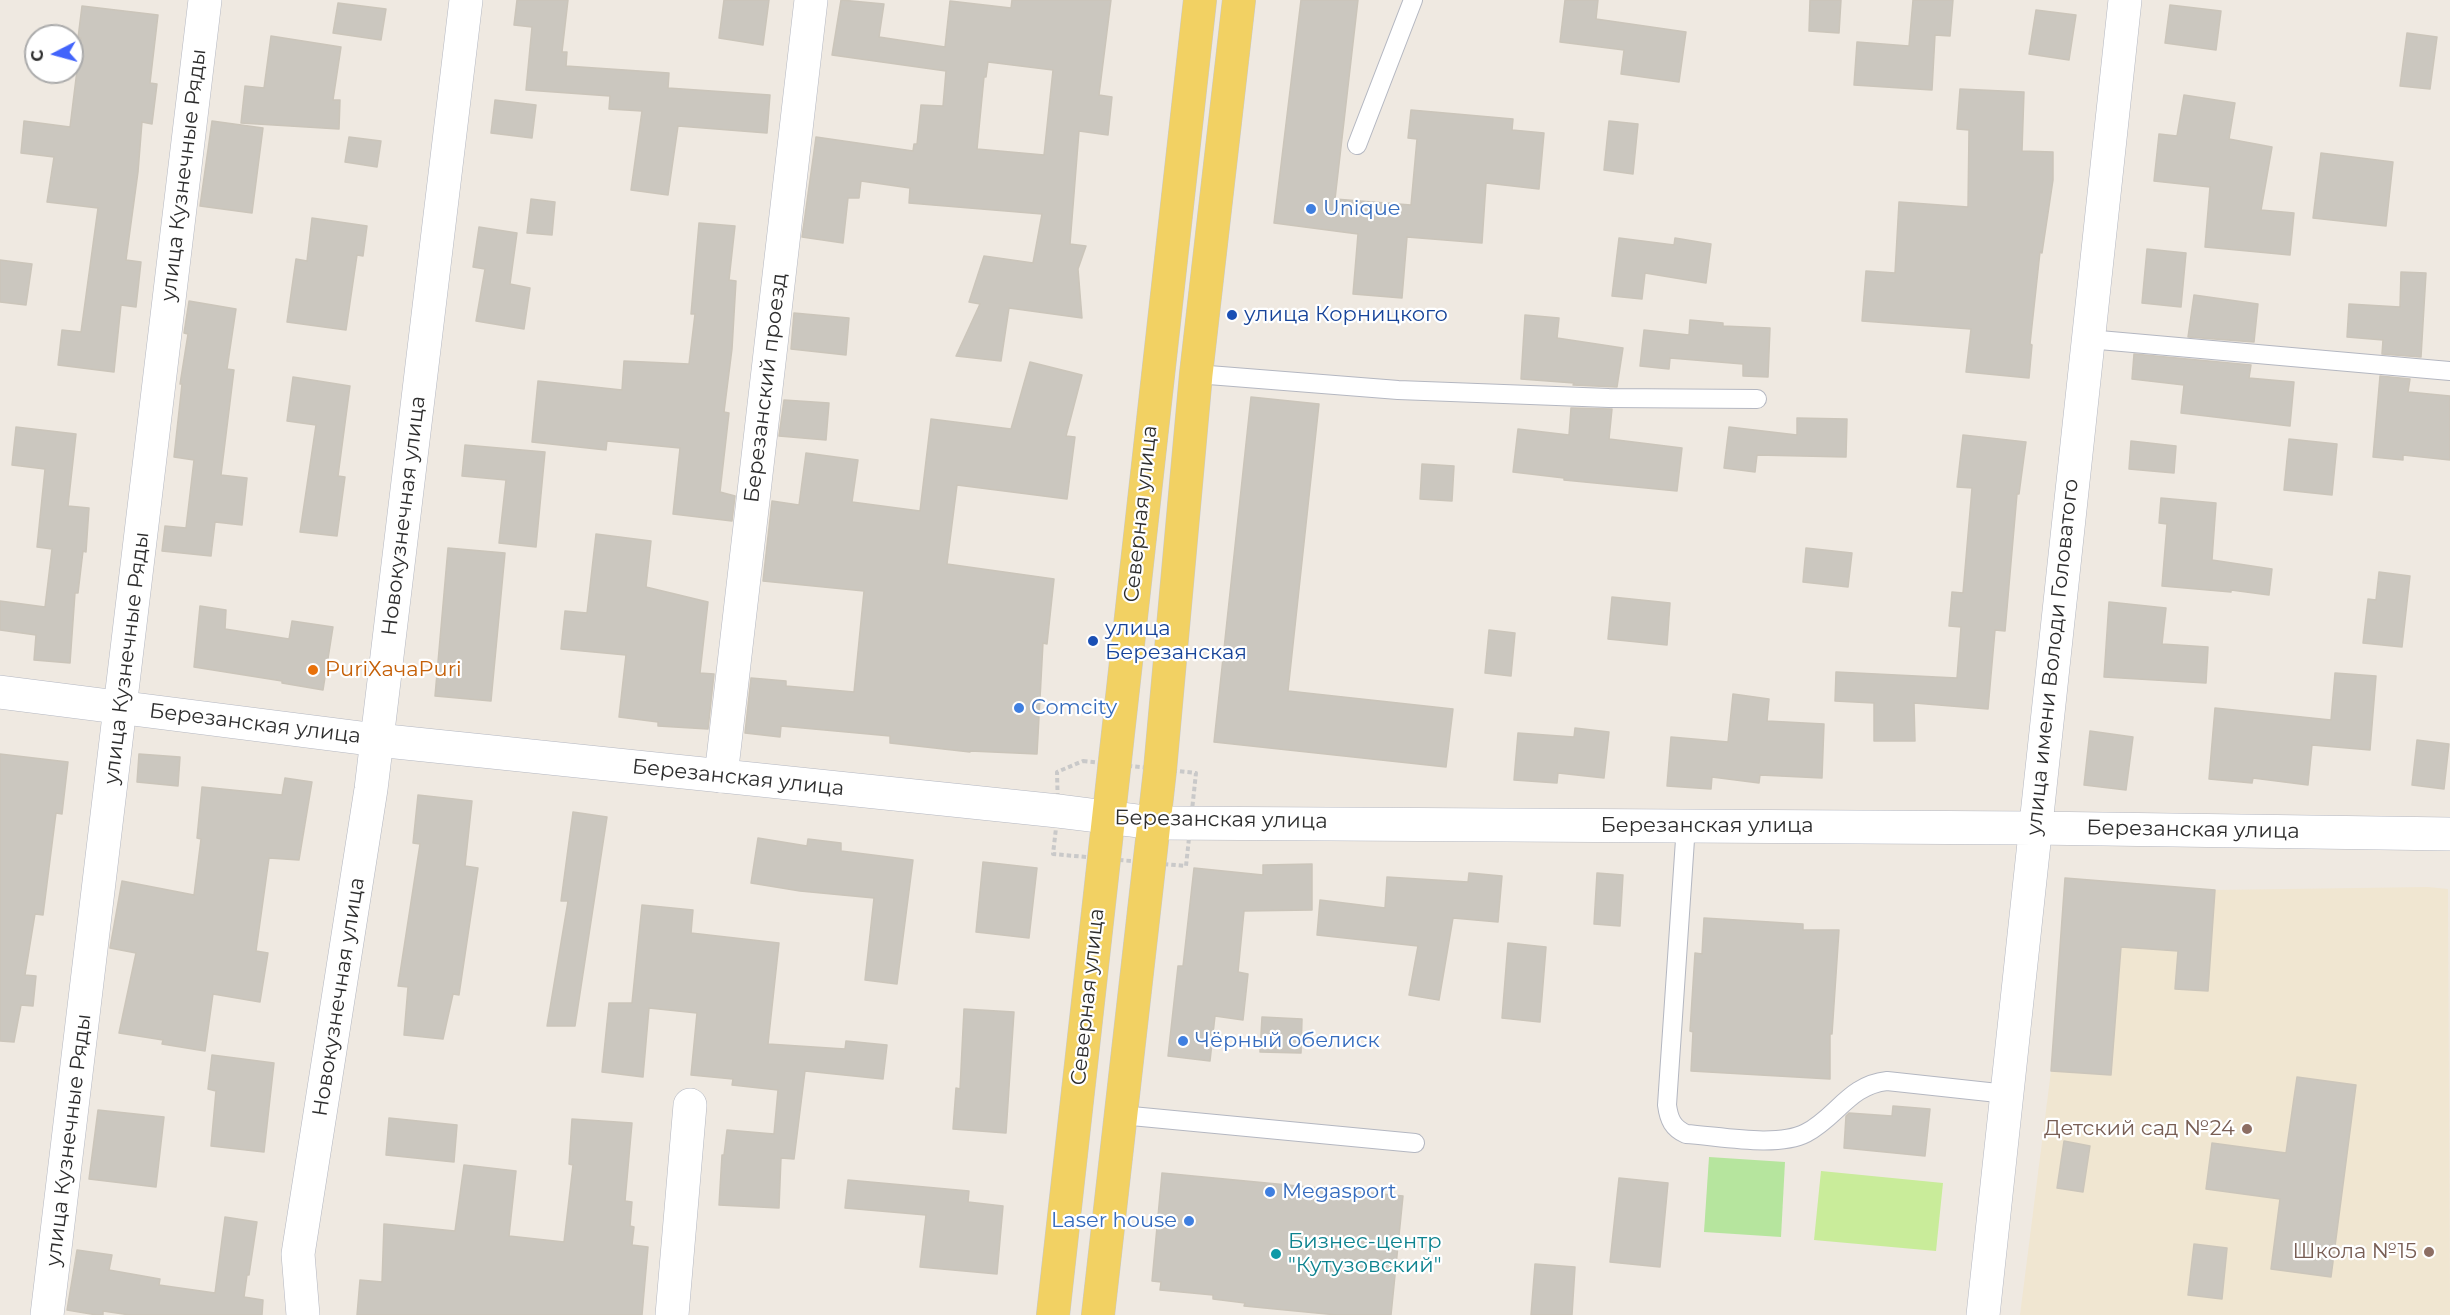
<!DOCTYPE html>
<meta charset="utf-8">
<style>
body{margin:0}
#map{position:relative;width:2450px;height:1315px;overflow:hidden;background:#efe9e1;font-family:Montserrat,sans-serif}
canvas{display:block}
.north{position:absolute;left:24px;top:24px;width:60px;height:60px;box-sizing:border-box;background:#fff;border:2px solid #ababab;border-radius:50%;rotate:264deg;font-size:16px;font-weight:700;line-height:24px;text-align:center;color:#2e2e2e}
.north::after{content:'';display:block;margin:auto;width:21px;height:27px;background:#4264fb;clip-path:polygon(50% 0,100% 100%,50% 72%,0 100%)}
</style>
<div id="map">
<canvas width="2450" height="1315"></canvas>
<div class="north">С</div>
</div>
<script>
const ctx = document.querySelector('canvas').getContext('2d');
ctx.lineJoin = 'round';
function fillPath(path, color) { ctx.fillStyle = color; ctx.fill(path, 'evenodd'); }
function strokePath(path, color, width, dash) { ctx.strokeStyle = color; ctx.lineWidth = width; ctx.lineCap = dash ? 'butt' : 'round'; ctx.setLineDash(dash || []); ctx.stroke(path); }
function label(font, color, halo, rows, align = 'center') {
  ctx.font = font + ' Montserrat,sans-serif'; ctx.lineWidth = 4.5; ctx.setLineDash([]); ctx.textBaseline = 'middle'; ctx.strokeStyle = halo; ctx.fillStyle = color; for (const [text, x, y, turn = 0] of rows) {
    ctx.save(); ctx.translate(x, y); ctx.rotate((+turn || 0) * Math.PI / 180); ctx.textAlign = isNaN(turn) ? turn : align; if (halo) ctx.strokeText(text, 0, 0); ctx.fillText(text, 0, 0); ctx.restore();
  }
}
const education = new Path2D(`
 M2065 878 2215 890 2428 887 2448 889 2450 1315H2020L2051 1071Z`);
const green = new Path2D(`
 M1709 1157 1785 1162 1781 1237 1704 1232Z`);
const pitch = new Path2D(`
 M1821 1171 1943 1183 1936 1251 1814 1240Z`);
const building = new Path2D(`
 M517 0H568L562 52H567L566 66 669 73 668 88 770 95 767 133 678 126 668 195 631 190 642 111 609 109 610 96 526 90 532 27 514 25Z
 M724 0H769L763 45 719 38Z
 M841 0 884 4 879 37 945 47 950 1 1011 8 1012 0H1111L1099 95 1112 97 1108 135 1079 131 1070 244 1086 246 1078 269 1082 318 1009 308 1001 361 956 356 980 304 969 302 984 256 1033 263 1042 214 909 203 910 188 861 181 859 198H848L843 243 802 237 816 137 913 151 914 144H917L921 105 943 106 946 71 832 55ZM988 62 1053 70 1044 155 977 149 984 77H986Z
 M1301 0H1358L1335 199 1411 205 1417 139 1408 138 1411 110 1513 119 1512 130 1544 133 1539 189 1486 183 1482 243 1407 237 1402 298 1353 294 1358 234 1274 223Z
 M1565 0H1598L1596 19 1686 32 1679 82 1621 74 1624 50 1560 42Z
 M1810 0H1841L1839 33 1809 31Z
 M1913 0H1953L1950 36 1935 35 1932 90 1854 85 1857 42 1909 46Z
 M338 3 386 9 381 40 333 33Z
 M2170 5 2221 11 2216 50 2165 43Z
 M82 6 158 15 150 83 157 84 152 124 142 122 138 172 126 260 141 262 136 307 121 305 114 372 58 365 62 330 81 332 98 208 47 202 54 157 21 153 24 121 70 127 81 38H78Z
 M2036 10 2076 15 2069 60 2029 54Z
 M2407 33 2437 37 2430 89 2400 86Z
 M271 36 341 47 333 100H340L339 129 241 123 245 86 264 88Z
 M1960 89 2024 92 2022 151 2053 152V180L2042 253 2040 252 2030 344 2032 345 2029 378 1966 372 1971 329 1862 321 1866 271 1895 273 1899 202 1968 207 1969 130 1957 129Z
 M2184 95 2235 103 2229 139 2272 147 2261 210 2294 213 2290 255 2205 247 2210 187 2154 181 2159 134 2177 136Z
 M495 100 536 105 532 138 491 133Z
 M212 121 263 128 252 213 200 206Z
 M1609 121 1638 124 1633 174 1604 170Z
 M349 137 381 141 377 167 345 162Z
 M2321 153 2393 162 2386 226 2313 218Z
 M531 199 555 202 552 235 527 233Z
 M312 218 367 226 363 256 357 255 346 330 287 322 296 259 307 261Z
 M699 223 735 226 729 280 736 281 732 349 724 412 729 413 720 492 735 496 732 521 673 514 680 448 607 441 606 450 532 442 538 381 622 390 624 361 689 364 695 314H691Z
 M479 227 517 233 510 284 530 288 524 329 476 321 485 269 473 267Z
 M1619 238 1674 245 1675 238 1711 244 1706 283 1645 273 1642 299 1612 296Z
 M2147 249 2186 253 2181 307 2142 303Z
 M0 260 32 264 26 305 0 302Z
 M2401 272 2426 273 2421 357 2382 354 2383 340 2347 337 2349 304 2400 307Z
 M2194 295 2258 304 2254 342 2188 337Z
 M189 301 236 309 227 369 234 370 221 475 247 478 242 525 215 522 211 556 162 551 165 526 186 528 194 460 174 457 182 384H180L188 334 184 333Z
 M794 313 849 318 846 355 791 349Z
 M1525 315 1559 318 1557 338 1623 348 1617 387 1573 385 1574 383 1521 379Z
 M1690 320 1723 323V326L1770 328 1768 377 1743 376V364L1670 358 1669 369 1640 366 1644 330 1689 335Z
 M2134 354 2251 365 2249 378 2294 382 2290 426 2181 413 2184 385 2132 379Z
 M1030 362 1082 375 1066 436 1075 437 1067 499 957 485 947 564 1054 579 1047 644 1043 643 1037 754 970 751V752L890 743V736L781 726 780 737 745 733 751 678 786 681V686L854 692 864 591 763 581 772 501 799 505 806 453 858 460 852 502 920 511 931 419 1011 429Z
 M2380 376 2410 379 2408 392 2450 396V460L2403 455V460L2373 457Z
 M293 377 350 386 338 476 345 477 337 536 300 532 316 425 287 421Z
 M1251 397 1319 404 1288 691 1453 709 1446 767 1214 742Z
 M784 400 829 403 826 440 779 436Z
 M1571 408 1612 409 1609 439 1682 448 1677 491 1564 480V478L1513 472 1518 429 1569 435Z
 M1797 418 1847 419 1846 457 1757 455 1755 472 1724 468 1729 427 1797 435Z
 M16 427 76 434 68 506 89 508 86 552 83 551 78 593H75L70 663 34 660 36 635 0 630V601L45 607 52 549 37 547 45 469 12 465Z
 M1963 435 2026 442 2019 494H2017L2005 631 1995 630 1988 709 1914 703 1915 741H1874V703L1835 701 1836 672 1957 678 1961 627 1949 626 1952 592 1963 593 1972 488 1957 487Z
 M2289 439 2337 444 2332 495 2284 490Z
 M2131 441 2176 446 2174 473 2129 469Z
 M465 445 545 452 536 547 499 543 506 480 462 476Z
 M1422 464 1454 466 1452 501 1420 499Z
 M2161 498 2216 503 2212 560 2272 569 2269 595 2231 590V592L2162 586 2167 524 2159 523Z
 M596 534 651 541 646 587 708 602 700 673 714 674 708 729 658 726V722L619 717 626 655 561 649 565 611 587 613Z
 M448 548 505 553 491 701 435 696Z
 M1806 548 1852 553 1848 587 1803 582Z
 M2379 572 2410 576 2402 647 2363 643 2368 599 2376 600Z
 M1612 597 1670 603 1667 645 1608 639Z
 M2109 602 2166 608 2162 644 2208 647 2206 683 2104 677Z
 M200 606 226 610 225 629 289 639 292 621 333 627 323 690 282 683V681L194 667Z
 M1489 630 1515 633 1511 676 1485 673Z
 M2335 673 2376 676 2370 750 2312 745 2308 785 2253 778 2252 783 2209 779 2215 708 2331 720Z
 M1733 694 1769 699 1767 721 1824 724 1822 778 1760 775 1759 783 1712 777 1711 789 1667 786 1671 737 1728 742Z
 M1575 728 1609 732 1604 778 1558 773 1557 783 1514 780 1518 733 1574 737Z
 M2090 731 2133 737 2126 790 2084 785Z
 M2417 740 2449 744 2444 789 2412 785Z
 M0 754 68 762 62 814 56 813 43 915 35 914 25 975 36 976 33 1006 21 1005 14 1042 0 1041Z
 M139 754 180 757 178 786 137 782Z
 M285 778 312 782 299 860 269 858 256 951 268 953 260 1002 213 994 205 1051 162 1044 163 1040 119 1033 136 953 110 948 122 881 194 895 201 839 197 838 202 787 282 795Z
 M418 795 472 801 465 866 478 868 459 995 453 994 443 1039 404 1035 408 987 398 986 420 844 413 843Z
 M573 812 607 817 575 1026H547L568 901H561Z
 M758 838 807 846 808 839 841 843V851L913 860 897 984 865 980 874 898 800 891 751 883Z
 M983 862 1037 868 1029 938 976 932Z
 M1312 864V910L1244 911 1238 972 1248 974 1243 1020 1215 1016 1210 1061 1168 1056 1178 966H1183L1194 868 1263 875V865Z
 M1469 873 1502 876 1498 922 1453 918 1439 1000 1409 995 1418 946 1317 935 1320 900 1385 908 1387 877 1468 882Z
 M1597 873 1623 875 1620 926 1594 924Z
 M2065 878 2215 890 2208 991 2175 989 2178 951 2121 947 2111 1075 2051 1071Z
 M642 905 693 910 691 933 779 943 768 1044 845 1049 846 1041 887 1045 883 1079 805 1071 794 1159 781 1158 779 1208 719 1205 722 1155H724L727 1130 774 1134 778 1090 732 1085 733 1079 691 1075 697 1013 649 1008 643 1077 602 1072 609 1003H632Z
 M1704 918 1803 924V930H1839L1832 1034H1830V1079L1691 1071 1693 1032 1690 1031 1695 953 1702 954Z
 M1508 943 1546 947 1540 1022 1502 1018Z
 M964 1009 1014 1012 1006 1133 953 1129 956 1088 960 1089Z
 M1262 1017 1302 1019 1301 1053 1260 1052Z
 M212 1055 274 1063 264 1152 211 1146 216 1091 208 1089Z
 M2297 1077 2356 1085 2331 1277 2271 1269 2280 1199 2206 1189 2212 1143 2286 1153Z
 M1893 1106 1930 1109 1925 1156 1844 1148 1846 1116 1849 1113 1892 1116Z
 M98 1110 164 1117 156 1187 89 1179Z
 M389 1118 457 1125 454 1162 386 1155Z
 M572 1119 632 1123 625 1201 632 1202 630 1226 634 1227 632 1245 648 1247 642 1315H357L360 1280 382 1282 384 1224 455 1231 464 1165 516 1171 509 1236 564 1242 573 1165 569 1164Z
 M2064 1141 2090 1146 2083 1192 2057 1188Z
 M1162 1173 1403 1196 1391 1315H1337L1244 1306 1245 1303 1213 1299V1295L1160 1290 1161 1282 1152 1281Z
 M1619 1178 1668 1183 1660 1267 1610 1262Z
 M848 1180 969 1191 968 1202 1003 1206 997 1274 920 1267 926 1215 845 1208Z
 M225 1217 257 1222 249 1275H247L244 1297 263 1300 262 1315H130L103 1311V1315H97L67 1310 77 1250 112 1255 109 1270 160 1279 159 1285 215 1293Z
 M2194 1244 2227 1248 2222 1299 2188 1295Z
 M1535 1264 1575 1267 1572 1315H1531Z`);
const path = new Path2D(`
 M1083 761 1196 773 1186 866 1053 854 1058 811 1057 772Z`);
const lane = new Path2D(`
 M1357 145 1413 0
 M2088 339 2450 371
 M1196 374 1398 390 1609 398 1757 399
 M1686 825 1667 1105C1669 1120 1673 1128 1686 1134 1719 1136 1777 1148 1806 1133 1837 1117 1849 1085 1887 1081L2007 1094
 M1121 1115 1415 1143`);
const street = new Path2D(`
 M721 776 811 0
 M47 1315 205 0
 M303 1315 298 1254 371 789 466 0
 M672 1315 690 1105`);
const secondary = new Path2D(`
 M0 692 377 740 1058 811 1154 823 2034 828 2450 834
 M1983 1315 2125 0`);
const primary = new Path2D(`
 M1053 1315 1200 0
 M1098 1315 1160 770 1196 374 1239 0`);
const markers = [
 [1311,209,6,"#3f7fe0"],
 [1232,315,6,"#1a4fb4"],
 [1093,641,6,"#1a4fb4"],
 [313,670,6,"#e8710a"],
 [1019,708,6,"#3f7fe0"],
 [1183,1041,6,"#3f7fe0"],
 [2247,1129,6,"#8d6e63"],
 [1270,1192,6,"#3f7fe0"],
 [1189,1221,6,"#3f7fe0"],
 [2429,1252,6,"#8d6e63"],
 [1276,1254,6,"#0f9aa8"]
];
const streetNames = [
 ["улица Кузнечные Ряды",184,175,-83],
 ["Березанский проезд",766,388,-83],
 ["Северная улица",1141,514,-84],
 ["Новокузнечная улица",404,516,-83],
 ["улица имени Володи Головатого",2053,657,-84],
 ["улица Кузнечные Ряды",127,658,-83],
 ["Березанская улица",255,724,7],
 ["Березанская улица",738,778,6],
 ["Березанская улица",1221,820,1],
 ["Березанская улица",1707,826],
 ["Березанская улица",2193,830,1],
 ["Новокузнечная улица",339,997,-81],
 ["Северная улица",1088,997,-84],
 ["улица Кузнечные Ряды",69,1140,-83]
];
const shopNames = [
 ["Unique",1323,209],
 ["Comcity",1031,708],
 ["Чёрный обелиск",1195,1041],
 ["Megasport",1282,1192],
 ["Laser house",1177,1221,"right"]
];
const transitNames = [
 ["улица Корницкого",1244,315],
 ["улица",1105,629],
 ["Березанская",1105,653]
];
const foodNames = [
 ["PuriХачаPuri",325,670]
];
const educationNames = [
 ["Детский сад №24",2235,1129],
 ["Школа №15",2417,1252]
];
const cultureNames = [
 ["Бизнес-центр",1288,1242],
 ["\"Кутузовский\"",1288,1266]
];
fillPath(education, '#f0e6d1');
fillPath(green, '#b6e59e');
fillPath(pitch, '#c9ec9a');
fillPath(building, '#cbc7bf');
strokePath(building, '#cbc5ba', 1.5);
strokePath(lane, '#b4b7c1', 20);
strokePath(street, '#b4b7c1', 34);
strokePath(secondary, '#b4b7c1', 34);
strokePath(primary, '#c9c9c9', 34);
strokePath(path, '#c9c9c9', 4, [4.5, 3]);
strokePath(lane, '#fff', 18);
strokePath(street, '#fff', 33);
strokePath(secondary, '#fff', 33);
strokePath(primary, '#f2d163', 33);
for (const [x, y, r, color] of markers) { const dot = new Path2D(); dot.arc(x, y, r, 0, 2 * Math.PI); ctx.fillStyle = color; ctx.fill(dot); strokePath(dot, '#fff', 2); }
label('21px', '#2e2e2e', '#fff', streetNames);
label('21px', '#366cbe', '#fff', shopNames, 'left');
label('21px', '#164399', '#fff', transitNames, 'left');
label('21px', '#c56008', '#fff', foodNames, 'left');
label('21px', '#785e54', '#fff', educationNames, 'right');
label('21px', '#0d838f', '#fff', cultureNames, 'left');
</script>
